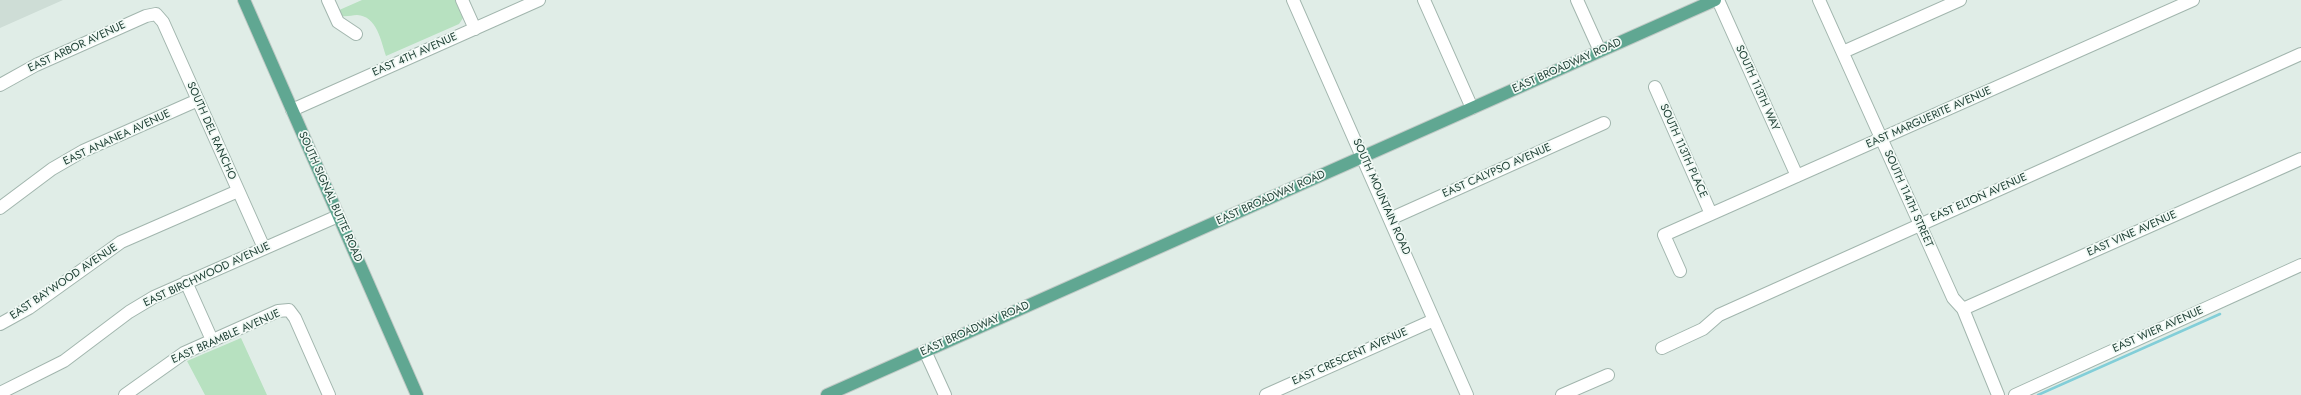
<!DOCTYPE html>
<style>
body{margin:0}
canvas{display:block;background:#e0ede7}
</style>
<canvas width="2301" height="395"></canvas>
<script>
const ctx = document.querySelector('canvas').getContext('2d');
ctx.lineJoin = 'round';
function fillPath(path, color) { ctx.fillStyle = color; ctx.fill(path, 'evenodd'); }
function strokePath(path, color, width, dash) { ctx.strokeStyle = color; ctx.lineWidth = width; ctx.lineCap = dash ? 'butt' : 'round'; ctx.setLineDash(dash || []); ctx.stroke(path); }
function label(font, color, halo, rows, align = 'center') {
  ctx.font = font + ' Jost,sans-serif'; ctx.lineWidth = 3.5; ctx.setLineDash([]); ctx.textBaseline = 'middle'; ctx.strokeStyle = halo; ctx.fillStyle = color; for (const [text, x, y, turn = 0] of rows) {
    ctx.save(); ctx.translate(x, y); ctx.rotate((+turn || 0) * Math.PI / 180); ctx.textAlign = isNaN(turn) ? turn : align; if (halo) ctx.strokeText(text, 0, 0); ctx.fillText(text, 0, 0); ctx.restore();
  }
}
const built = new Path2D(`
 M0 0H63L0 28Z`);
const green = new Path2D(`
 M362 0H455L463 18 459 24 386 56C381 41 377 16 357 15 352 15 347 17 342 16L337 11Z
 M241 338 267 395H205L187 361Z`);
const stream = new Path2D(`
 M2038 395 2220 314`);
const minor = new Path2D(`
 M328 0 338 22 356 34
 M462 0 475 29
 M1293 0 1467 395
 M1424 0 1472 108
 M1577 0 1600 51
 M1718 0 1797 176
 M1819 0 1953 298 1963 309 1998 395
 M1843 52 1960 0
 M0 85 36 65 146 16 156 14 163 22 264 248
 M1655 87 1711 214
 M292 110 539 0
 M0 208 52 169 83 151 198 100
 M1390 219 1604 123
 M1680 271 1664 235 2193 0
 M186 282 212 340
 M1963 309 2301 159
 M0 324 29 308 121 242 238 191
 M1662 348 1703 329 1719 315 2301 54
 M925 351 945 395
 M0 393 64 361 129 312 154 297 338 216
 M125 395 184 353 278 311 289 310 295 318 329 395
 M1266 395 1434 320
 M1562 395 1608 375
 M2015 395 2301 265`);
const major = new Path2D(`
 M244 0 417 395
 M827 395 1715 0`);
const streetNames = [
 ["EAST ARBOR AVENUE",77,47,-25],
 ["EAST 4TH AVENUE",415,55,-24],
 ["EAST BROADWAY ROAD",1567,66,-24],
 ["SOUTH 113TH WAY",1757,88,66],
 ["EAST MARGUERITE AVENUE",1929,118,-24],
 ["SOUTH DEL RANCHO",211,131,66],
 ["EAST ANANEA AVENUE",117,138,-25],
 ["SOUTH 113TH PLACE",1683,151,66],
 ["EAST CALYPSO AVENUE",1497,171,-24],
 ["SOUTH SIGNAL BUTTE ROAD",330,197,66],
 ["SOUTH MOUNTAIN ROAD",1381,197,66],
 ["EAST BROADWAY ROAD",1271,198,-24],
 ["EAST ELTON AVENUE",1979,198,-24],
 ["SOUTH 114TH STREET",1908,199,66],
 ["EAST VINE AVENUE",2132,234,-24],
 ["EAST BIRCHWOOD AVENUE",207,275,-25],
 ["EAST BAYWOOD AVENUE",64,282,-34],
 ["EAST BROADWAY ROAD",975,329,-24],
 ["EAST WIER AVENUE",2158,330,-24],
 ["EAST BRAMBLE AVENUE",226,337,-24],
 ["EAST CRESCENT AVENUE",1350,357,-24]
];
fillPath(built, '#ceddd6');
fillPath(green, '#b7e1c0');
strokePath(stream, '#82ced8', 2.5);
strokePath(minor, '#a2b6ae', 14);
strokePath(major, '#c0cac6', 14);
strokePath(minor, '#fff', 12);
strokePath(major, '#60a792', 12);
label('11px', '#1f4035', '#f1f9f5', streetNames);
</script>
